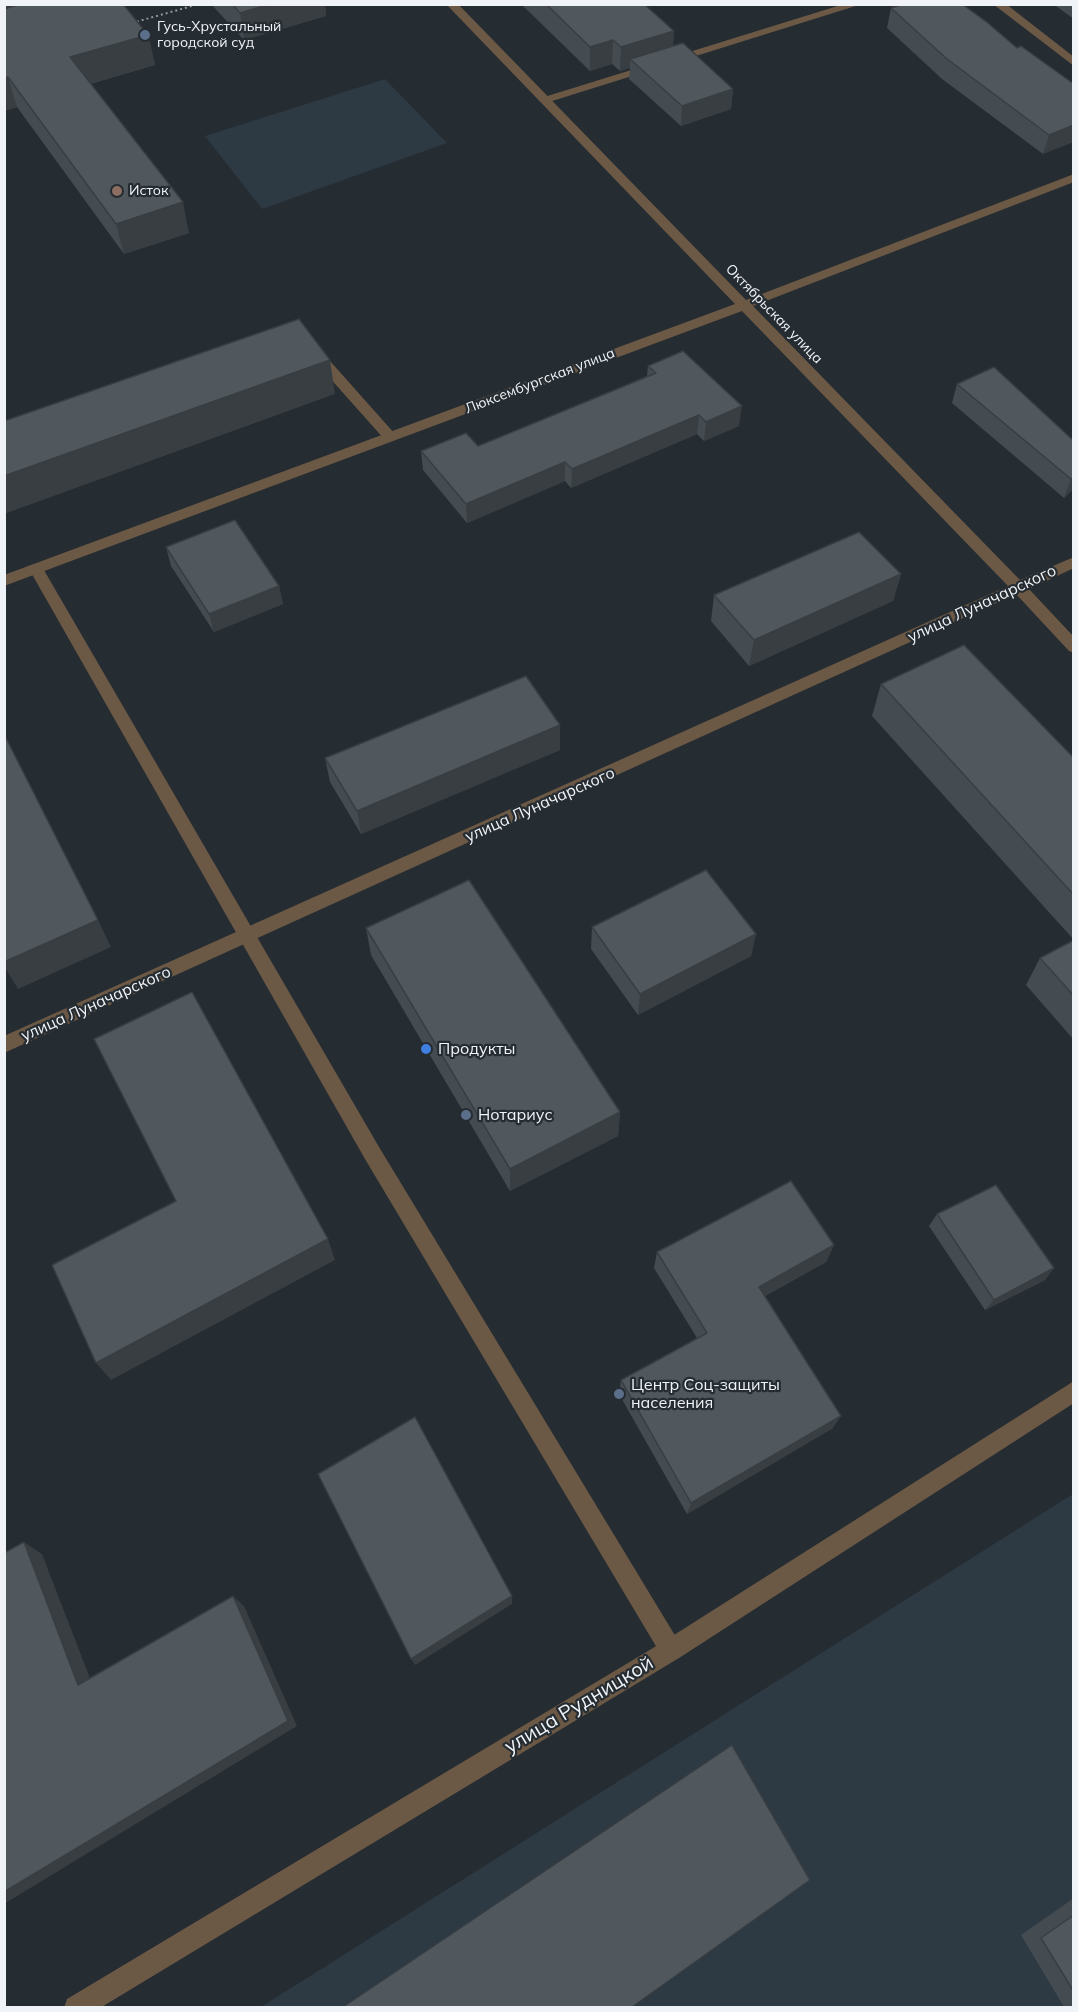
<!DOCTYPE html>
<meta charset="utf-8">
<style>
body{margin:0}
#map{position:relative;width:1078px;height:2012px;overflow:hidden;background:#252c32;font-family:Mulish,sans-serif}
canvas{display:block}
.frame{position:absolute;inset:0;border:6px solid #f0f4f8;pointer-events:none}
</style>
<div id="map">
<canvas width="1078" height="2012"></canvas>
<div class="frame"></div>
</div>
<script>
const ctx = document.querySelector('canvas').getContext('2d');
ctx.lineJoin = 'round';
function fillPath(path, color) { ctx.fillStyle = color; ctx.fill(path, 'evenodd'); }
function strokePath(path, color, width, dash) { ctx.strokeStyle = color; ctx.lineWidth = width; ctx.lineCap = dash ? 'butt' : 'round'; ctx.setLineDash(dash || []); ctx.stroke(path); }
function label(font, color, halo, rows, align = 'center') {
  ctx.font = font + ' Mulish,sans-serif'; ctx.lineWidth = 4.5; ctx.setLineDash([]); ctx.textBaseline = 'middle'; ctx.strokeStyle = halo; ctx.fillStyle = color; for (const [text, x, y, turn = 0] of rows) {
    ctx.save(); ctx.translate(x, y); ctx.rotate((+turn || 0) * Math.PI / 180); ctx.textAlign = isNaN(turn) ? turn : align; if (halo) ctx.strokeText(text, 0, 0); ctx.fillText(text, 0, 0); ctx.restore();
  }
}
const built = new Path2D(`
 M385 79 447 143 262 209 205 136Z
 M1073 1494V2007H261Z`);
const path = new Path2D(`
 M132 23 199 4`);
const lane = new Path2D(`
 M844 4H862L549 102 545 104 539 100 541 98Z
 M317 351 322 352 395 434 397 437 395 440H385L312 358 310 355Z
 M36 564 41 565 379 1147 679 1642 682 1650 679 1658 671 1661 663 1658 365 1159 29 569 31 565Z`);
const street = new Path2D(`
 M446 4H458L746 300 1074 174V182L753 306 1020 580 1074 557V568L1029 589 1074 637V653L1069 651 1016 594 4 1053V1036L1008 586 742 311 4 586V575L735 304Z
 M993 4H1006L1074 57V66Z
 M1074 1381V1403L679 1658 100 2008H64L67 1999 663 1642Z`);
const wall = new Path2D(`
 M4 4 148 35 155 65 90 84 189 233 124 254 17 107 4 111Z
 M211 4H325L326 16 244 40Z
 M521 4H644L674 31 673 46 733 89 731 109 681 126 629 79 630 68 620 71 612 64 590 71Z
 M1053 4H1074V19Z
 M891 8 1017 48 1074 84 1043 154 942 79 887 28Z
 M648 366 739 426 704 441 697 434 571 488 565 481 467 523 423 470 421 451 478 446 647 376Z
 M957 384 1074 441V488L1064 498 952 403Z
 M166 547 279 586 283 604 214 632 171 566Z
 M901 574 893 601 749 666 711 621 714 595Z
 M881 684 1074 758V940L872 716Z
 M560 750 361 834 330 782 325 758Z
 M592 927 756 934 751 956 638 1015 591 949Z
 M366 928 620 1112 618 1136 510 1191 371 955Z
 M1074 940V1040L1026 985 1040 958Z
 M937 1214 1045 1280 985 1310 929 1226Z
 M834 1245 826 1262 765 1296 833 1428 687 1514 619 1394 621 1380 697 1338 654 1268 657 1252Z
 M1074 1898V2007H1064L1021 1935Z`);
const shadedWall = new Path2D(`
 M4 4H99L4 31Z
 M270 4H325L326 16 244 40 240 13Z
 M674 31 672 55 630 59V68L620 71 621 47Z
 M148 35 155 65 77 87 70 57Z
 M613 40 612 64 590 71V47Z
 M8 77 17 107 4 111V78Z
 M733 89 731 109 681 126 682 106Z
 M1074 125V142L1043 154 1049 135Z
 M183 202 189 233 124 254 116 224Z
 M330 360 335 394 4 514V476Z
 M742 406 739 426 704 441 706 422Z
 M699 415 697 434 571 488 572 469Z
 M565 462V481L467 523 466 504Z
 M1074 477V488L1064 498 1071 479Z
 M901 574 893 601 749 666 754 640Z
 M279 586 283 604 214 632 209 614Z
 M560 725V750L361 834 357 811Z
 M98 920 111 947 18 989 4 966V962Z
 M756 934 751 956 638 1015 640 994Z
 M620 1112 618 1136 510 1191V1169Z
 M328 1239 335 1260 111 1380 96 1363Z
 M834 1245 826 1262 753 1302 759 1287Z
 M1054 1268 1045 1280 985 1310 994 1300Z
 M841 1416 833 1428 687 1514 691 1503Z
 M24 1542 42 1554 95 1691 78 1685Z
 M233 1596 244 1606 297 1726 4 1904V1892Z
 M512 1596V1604L415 1665 411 1659Z`);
const building = new Path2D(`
 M20 4H123L148 35 70 57 183 202 116 224 8 77 4 78V9Z
 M232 4H270L240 13Z
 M546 4H644L674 31 621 47 613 40 590 47Z
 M904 4H962L988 23 1017 48 1021 46 1074 84V125L1049 135 947 59 891 8Z
 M683 43 733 89 682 106 630 59Z
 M299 319 330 360 4 476V421Z
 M683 351 742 406 706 422 699 415 572 469 565 462 466 504 421 451 466 433 478 446 656 373 648 366Z
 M994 367 1074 441V477L1071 479 957 384Z
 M235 520 279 586 209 614 166 547Z
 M859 532 901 574 754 640 714 595Z
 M964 645 1074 758V895L881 684Z
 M526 676 560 725 357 811 325 758Z
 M4 734 98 920 4 962Z
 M706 870 756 934 640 994 592 927Z
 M469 880 620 1112 510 1169 366 928Z
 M1074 940V996L1040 958Z
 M192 992 328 1239 96 1363 52 1265 176 1201 94 1039Z
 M791 1181 834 1245 759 1287 841 1416 691 1503 621 1380 707 1333 657 1252Z
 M996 1185 1054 1268 994 1300 937 1214Z
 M415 1417 512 1596 411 1659 318 1474Z
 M24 1542 78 1685 233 1596 288 1721 4 1892V1553Z
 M732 1745 810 1880 632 2007H343Z
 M1074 1915V1992L1041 1938Z`);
const markers = [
 [145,35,6,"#5c6f8a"],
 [117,191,6,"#8d6e63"],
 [426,1049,6,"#3f7fe0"],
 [466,1115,6,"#5c6f8a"],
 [619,1394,6,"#5c6f8a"]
];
const farPoinames = [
 ["Гусь-Хрустальный",157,27],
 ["городской суд",157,43],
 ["Исток",129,191]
];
const farStreetnames = [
 ["Октябрьская улица",774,314,46],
 ["Люксембургская улица",540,381,-21]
];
const streetNames = [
 ["улица Луначарского",982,604,-25],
 ["улица Луначарского",540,805,-24],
 ["улица Луначарского",96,1004,-24]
];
const poiNames = [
 ["Продукты",438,1049],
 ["Нотариус",478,1115],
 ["Центр Соц-защиты",631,1385],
 ["населения",631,1403]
];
const nearStreetnames = [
 ["улица Рудницкой",579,1705,-31]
];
fillPath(built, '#2d3943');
strokePath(path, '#93989d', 2, [2, 3]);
fillPath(lane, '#6c5945');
fillPath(street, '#6c5945');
fillPath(wall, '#454c51');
fillPath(shadedWall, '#383e42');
fillPath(building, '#50585e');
strokePath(building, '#383e42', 1.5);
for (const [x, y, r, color] of markers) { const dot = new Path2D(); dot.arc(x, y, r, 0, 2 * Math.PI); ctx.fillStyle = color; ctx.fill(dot); strokePath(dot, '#252c32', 2); }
label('14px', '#f0f4f8', '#252c32', farPoinames, 'left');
label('14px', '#f0f4f8', '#252c32', farStreetnames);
label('16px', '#f0f4f8', '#252c32', streetNames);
label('16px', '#f0f4f8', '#252c32', poiNames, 'left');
label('20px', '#f0f4f8', '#252c32', nearStreetnames);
</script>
